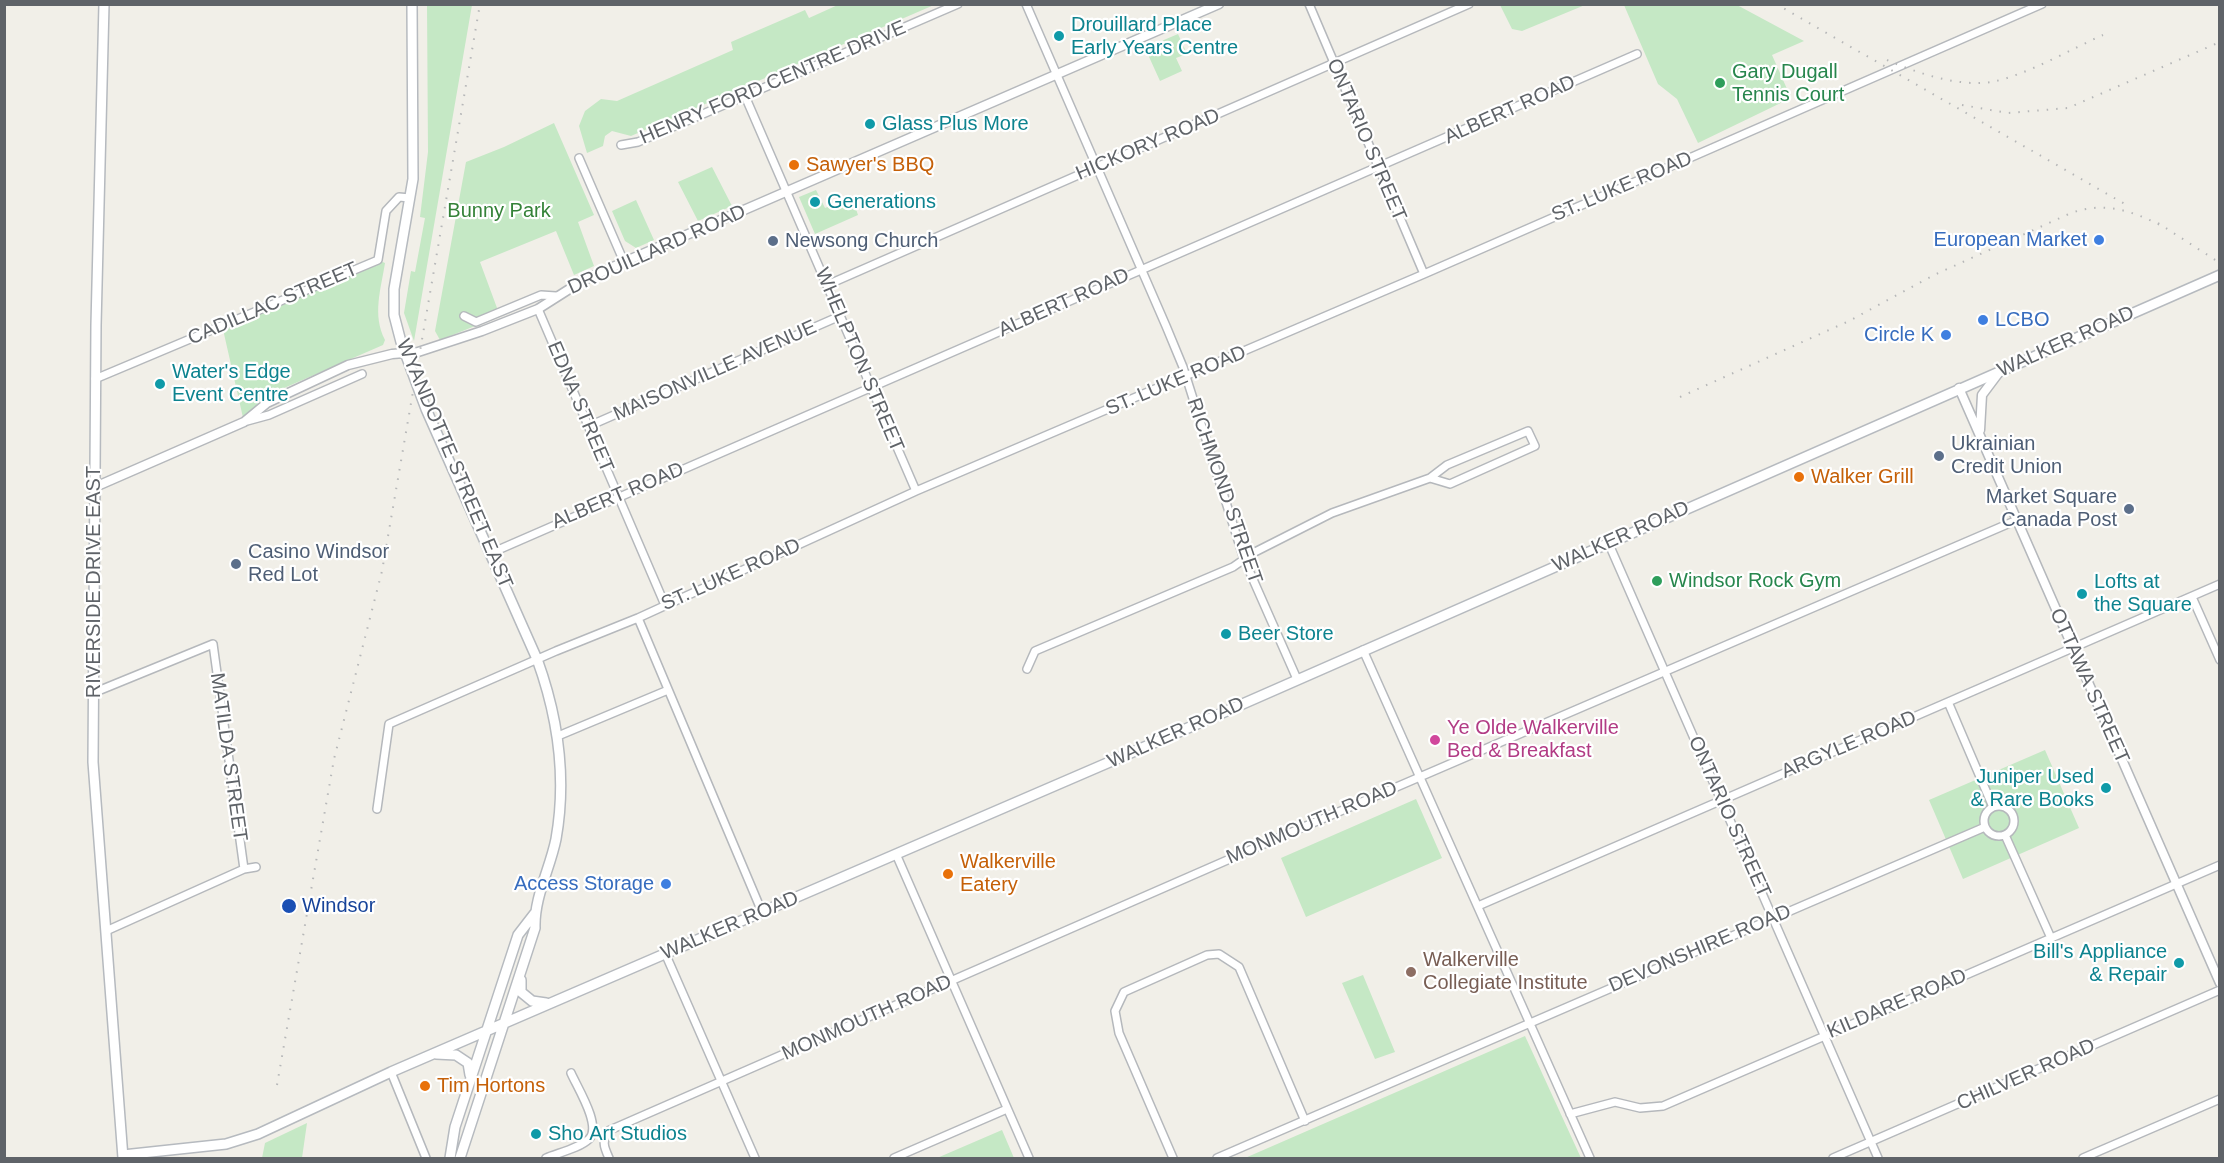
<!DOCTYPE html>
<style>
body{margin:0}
#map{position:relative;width:2224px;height:1163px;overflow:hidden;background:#f1efe8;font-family:Helvetica,sans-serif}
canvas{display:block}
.frame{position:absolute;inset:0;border:6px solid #5f6368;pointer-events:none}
</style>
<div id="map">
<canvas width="2224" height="1163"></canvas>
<div class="frame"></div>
</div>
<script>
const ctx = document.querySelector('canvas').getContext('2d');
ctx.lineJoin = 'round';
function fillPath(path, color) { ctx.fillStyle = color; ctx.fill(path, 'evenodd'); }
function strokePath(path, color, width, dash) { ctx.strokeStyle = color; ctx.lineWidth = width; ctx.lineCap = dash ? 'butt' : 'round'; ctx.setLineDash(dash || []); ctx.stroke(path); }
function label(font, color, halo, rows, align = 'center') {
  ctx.font = font + ' Helvetica,sans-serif'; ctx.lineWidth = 4.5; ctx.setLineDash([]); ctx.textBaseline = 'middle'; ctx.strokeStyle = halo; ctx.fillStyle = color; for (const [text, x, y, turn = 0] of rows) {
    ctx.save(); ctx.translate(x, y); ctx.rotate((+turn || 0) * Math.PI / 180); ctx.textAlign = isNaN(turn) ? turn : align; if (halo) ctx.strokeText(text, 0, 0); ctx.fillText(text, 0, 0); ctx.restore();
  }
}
const green = new Path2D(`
 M840 4 934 5 631 136 612 131 605 136 603 146 587 153 579 126 585 111 601 99 617 101 733 50 731 42 805 10 809 18Z
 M427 5H472L414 341 404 313 411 271 415 272 425 218 420 217 428 152Z
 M1500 5H1585L1522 31 1512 29Z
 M1624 5H1737L1804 41 1772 55 1791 98 1698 143 1677 99 1658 84Z
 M1178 34 1187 54 1176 58 1182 71 1160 81 1145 48Z
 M554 123 594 215 578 222 594 266 574 275 556 231 480 262 500 316 440 340 435 331 466 162 504 147Z
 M712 167 732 206 698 221 678 182Z
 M816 190 825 208 852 197 858 215 815 234 799 197Z
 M636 200 654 240 636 248 625 241 612 211Z
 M378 260 385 263C381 289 372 315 385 340L383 345 268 395 265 398 267 403 244 422 222 325Z
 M2045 750 2079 828 1963 879 1929 800Z
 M1416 799 1442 858 1306 917 1281 858Z
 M1363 975 1395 1052 1375 1059 1342 983Z
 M1525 1036 1581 1158H1245Z
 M307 1123 302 1158H262L265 1143Z
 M1002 1130 1014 1158H937Z`);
const minor = new Path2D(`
 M1026 4 1166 326 1183 367 1244 559 1297 679
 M1309 4 1424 274
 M745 96 916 491
 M621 145 638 142 958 4
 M579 158 624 262
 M827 285 1469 4
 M538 309 665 605
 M464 316 476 322 541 295 556 296
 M95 379 378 260 386 211 399 197 410 198
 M247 421 269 415 362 374
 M589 426 840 316
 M1608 542 1878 1158
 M491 553 1637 54
 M2192 597 2220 660
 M638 618 762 912
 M1363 650 1590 1158
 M1027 669 1035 651 1233 567 1253 553 1332 513 1430 478 1447 465 1528 431 1535 446 1450 484 1430 478
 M93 693 213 644 244 869
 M1948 702 1993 807
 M558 736 668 690
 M1984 821a15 15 0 1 1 30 0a15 15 0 1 1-30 0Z
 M377 809 389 724 556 651 638 618 916 491 1424 274 2042 4
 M2005 835 2051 938
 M896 854 1029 1158
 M1478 906 2220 584
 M106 931 244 869 256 867
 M665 953 755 1158
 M391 1072 426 1158
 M1570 1114 1615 1102 1640 1108 1663 1106 2220 865
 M546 1158C558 1153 580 1148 589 1139 602 1126 577 1087 571 1073
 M609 1158C604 1147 601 1141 610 1130L1264 844 2017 520
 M894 1158 1007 1109
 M1173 1158 1119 1033 1115 1011 1124 992 1207 955 1219 954 1239 967 1305 1121
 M1217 1158 1985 827
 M1833 1158 2220 990
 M2083 1158 2220 1099`);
const tertiary = new Path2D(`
 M1959 388 2220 983
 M1980 430 1982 395 2000 371
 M95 487 244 422 267 403 348 365 392 354 418 352 482 331 538 309 582 281 624 262 1219 4`);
const secondary = new Path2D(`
 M104 4 96 325 93 762 123 1158
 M412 4 413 179 394 289V315L401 342 426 409 537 659C558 717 567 777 556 839 550 869 534 897 535 928L460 1158
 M521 980V992L532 1001 546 1003
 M436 1054 456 1055 468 1063 470 1075
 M123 1155 226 1144 258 1134 391 1072 1156 742 2220 275
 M450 1158 455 1127 518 935 535 913`);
const rail = new Path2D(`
 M1776 4 2130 207
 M1887 60C1917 73 1958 87 1991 82 2025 76 2071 49 2103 35
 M1962 105 2008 113 2068 108 2220 42
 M2158 223 2220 263
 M1680 397 1849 321 1934 275 2071 213C2105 201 2133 211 2164 227
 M277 1085 334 759 382 571 480 4`);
const markers = [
 [1059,36,6,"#0f9aa8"],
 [1720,83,6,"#2e9e5b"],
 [870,124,6,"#0f9aa8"],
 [794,165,6,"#e8710a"],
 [815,202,6,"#0f9aa8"],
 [2099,240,6,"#3f7fe0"],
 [773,241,6,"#5c6f8a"],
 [1983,320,6,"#3f7fe0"],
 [1946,335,6,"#3f7fe0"],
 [160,384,6,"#0f9aa8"],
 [1939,456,6,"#5c6f8a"],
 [1799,477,6,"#e8710a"],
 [2129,509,6,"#5c6f8a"],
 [236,564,6,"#5c6f8a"],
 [1657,581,6,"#2e9e5b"],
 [2082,594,6,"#0f9aa8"],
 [1226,634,6,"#0f9aa8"],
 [1435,740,6,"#d1479c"],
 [2106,788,6,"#0f9aa8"],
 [948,874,6,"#e8710a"],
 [666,884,6,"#3f7fe0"],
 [289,906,8,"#1a4fb4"],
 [2179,963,6,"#0f9aa8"],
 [1411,972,6,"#8d6e63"],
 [425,1086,6,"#e8710a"],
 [536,1134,6,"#0f9aa8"]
];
const cultureNames = [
 ["Drouillard Place",1071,25],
 ["Early Years Centre",1071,48],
 ["Glass Plus More",882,124],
 ["Generations",827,202],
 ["Water's Edge",172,372],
 ["Event Centre",172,395],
 ["Lofts at",2094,582],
 ["the Square",2094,605],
 ["Beer Store",1238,634],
 ["Juniper Used",2094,777,"right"],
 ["& Rare Books",2094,800,"right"],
 ["Bill's Appliance",2167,952,"right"],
 ["& Repair",2167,975,"right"],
 ["Sho Art Studios",548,1134]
];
const leisureNames = [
 ["Gary Dugall",1732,72],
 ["Tennis Court",1732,95],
 ["Windsor Rock Gym",1669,581]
];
const streetNames = [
 ["HENRY FORD CENTRE DRIVE",773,83,-23],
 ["ALBERT ROAD",1510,110,-24],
 ["ONTARIO STREET",1366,140,67],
 ["HICKORY ROAD",1148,145,-23],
 ["ST. LUKE ROAD",1622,187,-23],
 ["DROUILLARD ROAD",657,250,-24],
 ["ALBERT ROAD",1064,303,-24],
 ["CADILLAC STREET",273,304,-23],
 ["WALKER ROAD",2066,342,-24],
 ["WHELPTON STREET",859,360,67],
 ["MAISONVILLE AVENUE",715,371,-24],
 ["ST. LUKE ROAD",1176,381,-23],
 ["EDNA STREET",580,407,67],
 ["WYANDOTTE STREET EAST",454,464,67],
 ["RICHMOND STREET",1224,491,71],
 ["ALBERT ROAD",618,496,-23],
 ["WALKER ROAD",1621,537,-24],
 ["ST. LUKE ROAD",731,575,-24],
 ["RIVERSIDE DRIVE EAST",94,582,-90],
 ["OTTAWA STREET",2089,686,66],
 ["WALKER ROAD",1176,733,-24],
 ["ARGYLE ROAD",1849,745,-23],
 ["MATILDA STREET",228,757,82],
 ["ONTARIO STREET",1729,817,66],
 ["MONMOUTH ROAD",1312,823,-23],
 ["WALKER ROAD",730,926,-23],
 ["DEVONSHIRE ROAD",1700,949,-23],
 ["KILDARE ROAD",1897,1004,-23],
 ["MONMOUTH ROAD",867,1018,-24],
 ["CHILVER ROAD",2026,1075,-24]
];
const foodNames = [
 ["Sawyer's BBQ",806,165],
 ["Walker Grill",1811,477],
 ["Walkerville",960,862],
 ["Eatery",960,885],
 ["Tim Hortons",437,1086]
];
const parkNames = [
 ["Bunny Park",499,211]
];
const shopNames = [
 ["European Market",2087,240],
 ["LCBO",1995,320,"left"],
 ["Circle K",1934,335],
 ["Access Storage",654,884]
];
const serviceNames = [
 ["Newsong Church",785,241],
 ["Ukrainian",1951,444],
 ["Credit Union",1951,467],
 ["Market Square",2117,497,"right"],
 ["Canada Post",2117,520,"right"],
 ["Casino Windsor",248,552],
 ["Red Lot",248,575]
];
const hotelNames = [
 ["Ye Olde Walkerville",1447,728],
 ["Bed & Breakfast",1447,751]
];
const transitNames = [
 ["Windsor",302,906]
];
const educationNames = [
 ["Walkerville",1423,960],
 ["Collegiate Institute",1423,983]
];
fillPath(green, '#c5e8c5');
strokePath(minor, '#b5b8bc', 10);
strokePath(tertiary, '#b5b8bc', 11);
strokePath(secondary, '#b6babf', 12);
strokePath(minor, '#fff', 7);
strokePath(tertiary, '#fff', 8);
strokePath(secondary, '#fff', 9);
strokePath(rail, '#b6b7b8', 2, [1.5, 8]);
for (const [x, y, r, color] of markers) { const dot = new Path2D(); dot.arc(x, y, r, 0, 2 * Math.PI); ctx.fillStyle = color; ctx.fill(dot); strokePath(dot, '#fff', 2); }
label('20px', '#0d838f', '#fff', cultureNames, 'left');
label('20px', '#27864d', '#fff', leisureNames, 'left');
label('20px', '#5f6368', '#fff', streetNames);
label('20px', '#c56008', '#fff', foodNames, 'left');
label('20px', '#348238', '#fff', parkNames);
label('20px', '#366cbe', '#fff', shopNames, 'right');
label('20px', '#4e5e75', '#fff', serviceNames, 'left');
label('20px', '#b23c85', '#fff', hotelNames, 'left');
label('20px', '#164399', '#fff', transitNames, 'left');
label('20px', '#785e54', '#fff', educationNames, 'left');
</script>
